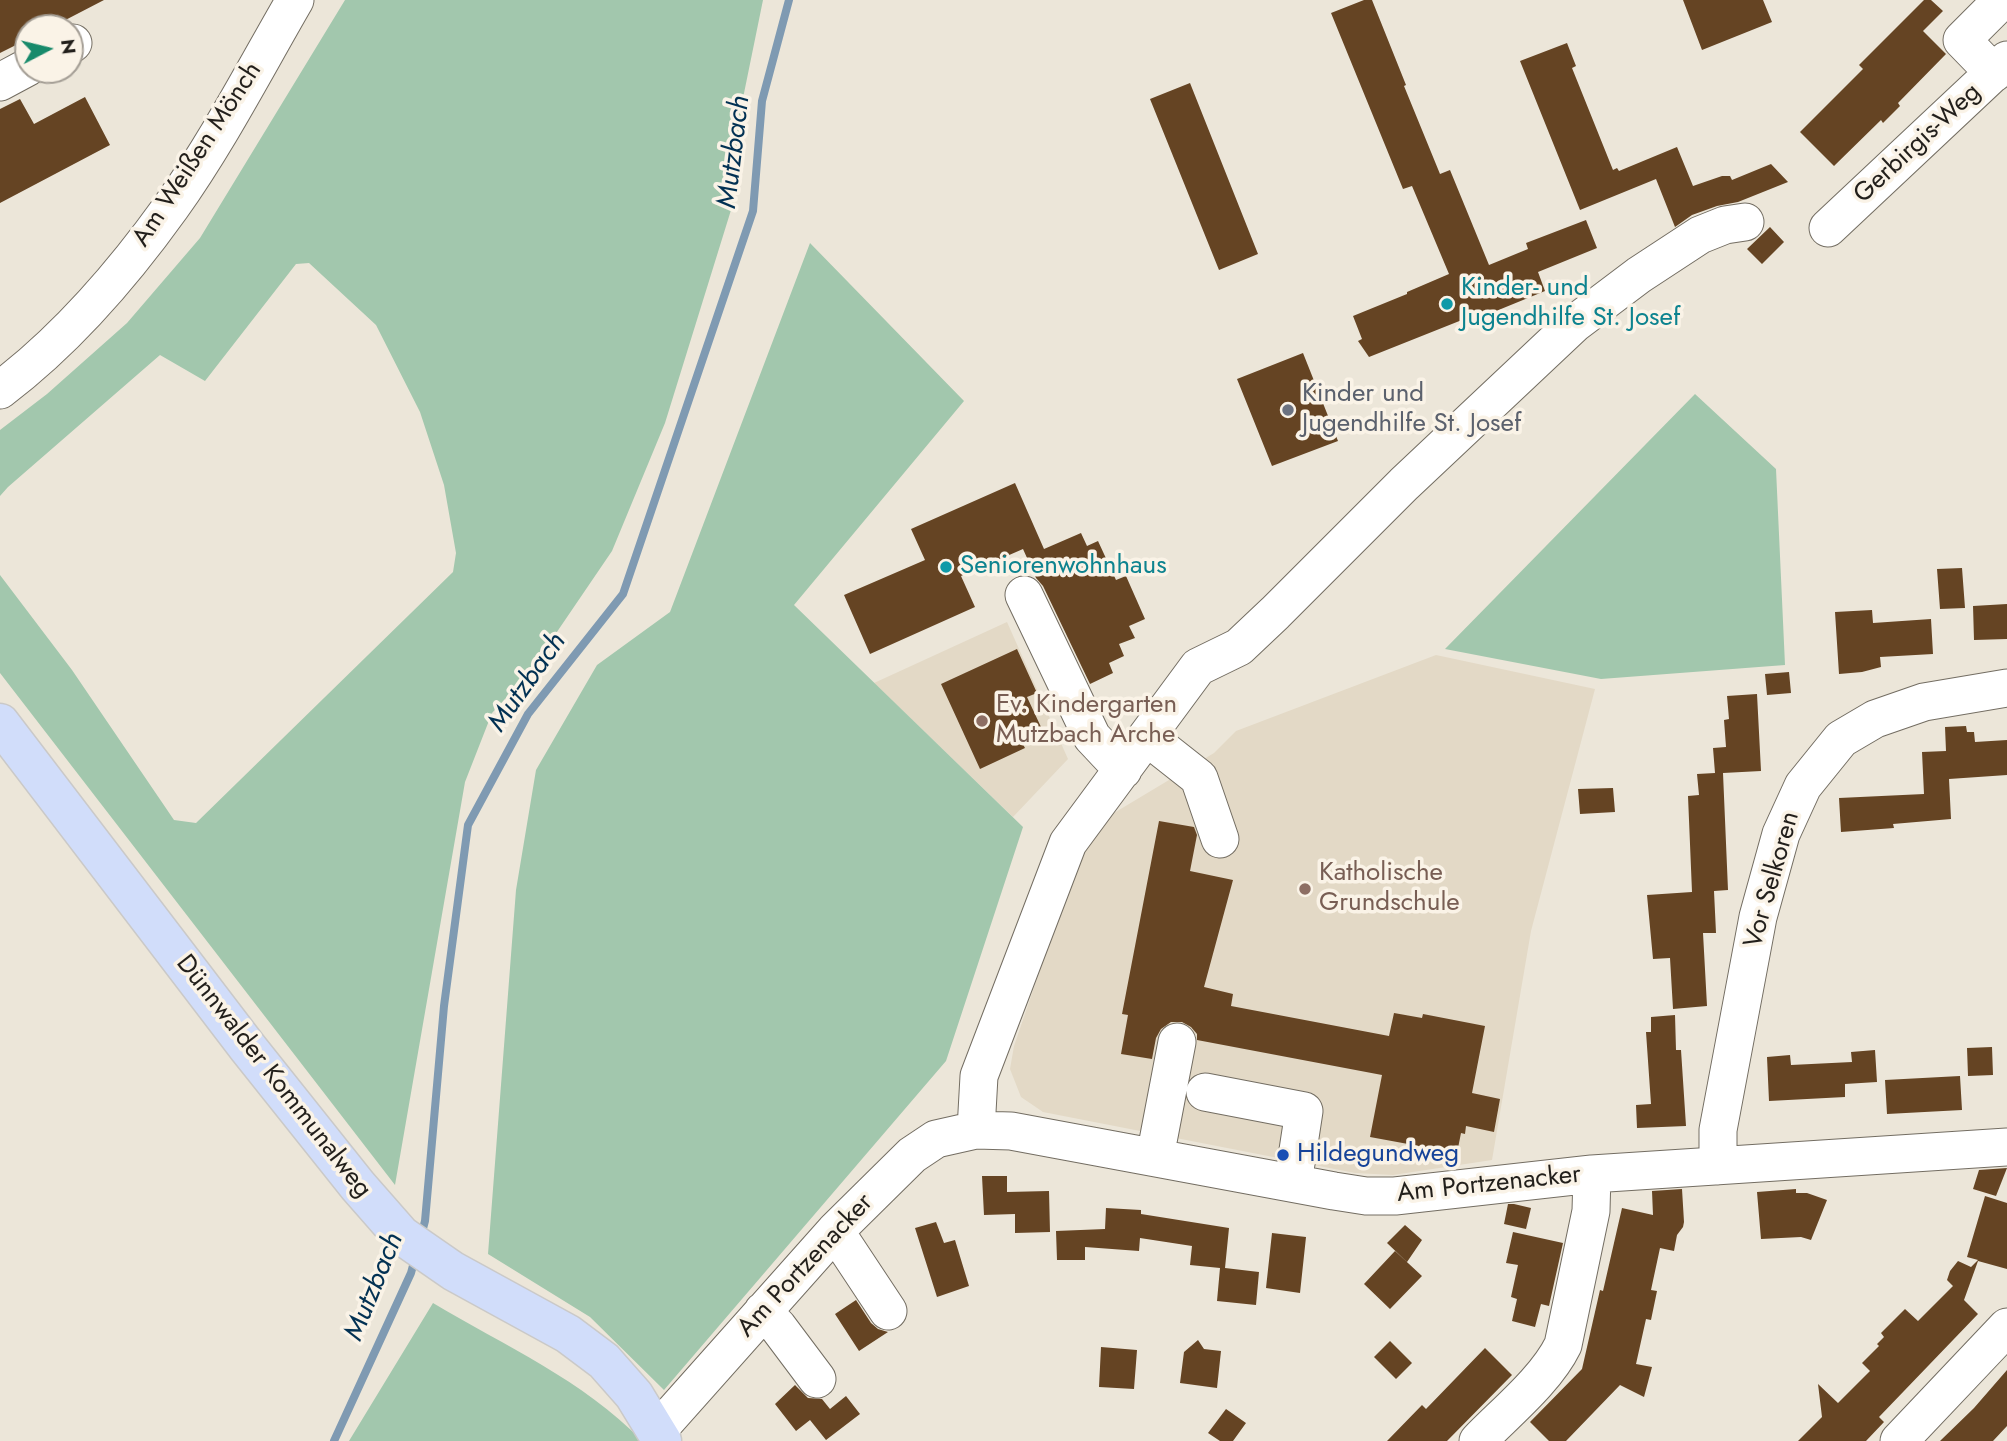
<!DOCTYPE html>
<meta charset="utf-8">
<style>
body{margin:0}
#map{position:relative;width:2007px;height:1441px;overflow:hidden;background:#ece6d9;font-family:Jost,sans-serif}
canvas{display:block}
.north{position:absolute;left:14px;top:14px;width:70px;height:70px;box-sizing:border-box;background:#faf3e7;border:2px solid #a49e95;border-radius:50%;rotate:83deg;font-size:19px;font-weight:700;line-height:28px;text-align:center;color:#221f1b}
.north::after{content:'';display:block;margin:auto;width:24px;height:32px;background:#178a6b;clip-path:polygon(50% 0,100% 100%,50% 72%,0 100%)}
</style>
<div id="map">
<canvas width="2007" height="1441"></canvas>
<div class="north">N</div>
</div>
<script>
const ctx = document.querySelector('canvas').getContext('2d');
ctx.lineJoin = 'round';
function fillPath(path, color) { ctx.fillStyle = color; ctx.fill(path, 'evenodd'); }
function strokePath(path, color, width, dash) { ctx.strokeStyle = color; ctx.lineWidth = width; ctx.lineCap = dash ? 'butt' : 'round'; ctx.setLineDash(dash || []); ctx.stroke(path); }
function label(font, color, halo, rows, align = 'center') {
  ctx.font = font + ' Jost,sans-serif'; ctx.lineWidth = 7; ctx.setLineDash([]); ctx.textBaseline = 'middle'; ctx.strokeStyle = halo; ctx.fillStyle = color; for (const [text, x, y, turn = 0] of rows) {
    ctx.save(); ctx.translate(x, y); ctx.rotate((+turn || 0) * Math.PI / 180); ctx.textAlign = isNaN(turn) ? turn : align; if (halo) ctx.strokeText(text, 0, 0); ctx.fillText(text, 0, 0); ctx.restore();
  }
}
const built = new Path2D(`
 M1007 622 1068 759 1013 817 874 683Z
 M1436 655 1595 689 1531 931 1492 1160 1393 1175 1355 1173 1043 1112 1021 1097 1010 1069 1014 1046 1082 847 1114 813 1214 753 1236 731Z`);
const green = new Path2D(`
 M345 0H763L742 103 740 181 665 423 612 551 529 673 492 713 465 782 395 1185 0 673V575L72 670 174 820 196 823 453 572 456 553 444 485 420 412 376 325 309 263 296 264 205 381 160 355 8 487 0 496V430L47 394 127 323 200 238Z
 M810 243 964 401 794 605 1023 827 946 1061 664 1390 590 1317 488 1254 516 890 536 770 597 665 670 612Z
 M1695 394 1776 469 1785 665 1601 679 1445 649Z
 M433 1303C505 1346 583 1380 642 1441H349Z`);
const stream = new Path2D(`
 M421 1236 425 1221 444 1006 468 825 528 714 623 594 753 211 762 101 789 0
 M334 1441 411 1273 415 1258`);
const building = new Path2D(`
 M0 0H104L50 28H28V39L0 53Z
 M1364 0H1372L1406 85 1404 86 1440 174 1450 170 1489 265 1528 249 1526 243 1586 220 1597 248 1538 272 1545 291 1479 318 1477 314 1369 357 1358 341 1362 339 1353 316 1407 294V292L1449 274 1412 186 1403 189 1331 13Z
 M1683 0H1763L1772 22 1702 50Z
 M1924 0H1931L1943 11 1923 31 1946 54 1898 103 1900 106 1883 123 1881 120 1834 166 1800 132 1863 69 1859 65Z
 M1567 43 1576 66 1572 68 1613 170 1617 168 1619 171 1677 147 1693 186 1722 176H1730L1732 180 1771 164 1788 182 1738 202 1717 206 1692 215 1675 227 1656 179 1580 210 1520 61Z
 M1190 83 1258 254 1219 270 1150 99Z
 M85 97 110 145 0 203V109L20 99 34 124Z
 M1770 227 1784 242 1762 264 1747 249Z
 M1303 353 1338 441 1272 466 1237 379Z
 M1015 483 1044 549 1081 533 1087 546 1098 541 1116 580 1126 576 1145 619 1129 626 1135 638 1119 644 1124 656 1109 663 1113 673 1090 684 1043 586 1036 578 1023 549 961 576 975 607 870 654 844 595 925 560 911 529Z
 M1962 568 1965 608 1940 609 1937 569Z
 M2007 604V639L1974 640 1973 606Z
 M1872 610 1873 623 1931 619 1933 654 1880 657 1881 667 1862 672 1839 674 1835 612Z
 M1017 649 1037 693 1027 697 1041 727 1019 737 1025 748 980 769 941 684Z
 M1789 672 1791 693 1767 695 1765 674Z
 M1757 694 1761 771 1723 773 1728 890 1714 891 1716 933H1703L1707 1006 1673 1009 1670 958 1653 959 1647 895 1692 892 1688 796 1699 795 1697 774 1715 773 1713 748 1726 747 1724 720 1729 719 1727 696Z
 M1966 726 1967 732H1974L1975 742 2007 740V775L1949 779 1951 819 1893 824 1894 828 1841 832 1839 798 1924 794 1922 752 1946 751 1945 727Z
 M1613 788 1615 812 1580 814 1578 789Z
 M1159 821 1194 827 1197 835 1190 871 1233 880 1204 987 1233 994 1231 1006 1389 1036 1394 1013 1422 1018 1423 1014 1485 1026 1472 1093 1500 1099 1494 1132 1466 1126 1465 1134 1461 1133 1457 1153 1370 1137 1382 1075 1197 1040V1034L1191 1027 1182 1022H1171L1161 1029 1156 1038 1152 1059 1121 1054 1128 1015 1122 1014Z
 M1675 1015 1676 1050H1681L1686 1126 1637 1128 1636 1105 1651 1104 1646 1032H1651V1017Z
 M1992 1047 1993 1075 1968 1076 1967 1048Z
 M1875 1050 1877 1082 1845 1084V1097L1769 1101 1767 1057 1790 1055 1791 1065 1852 1062 1851 1052Z
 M1960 1076 1962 1110 1887 1114 1885 1080Z
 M2007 1168 1996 1196 1973 1189 1979 1170Z
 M982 1176H1007V1192L1049 1191 1050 1232 1015 1233V1214L984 1215Z
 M1682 1189 1684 1222 1683 1227 1677 1235 1674 1251 1660 1248 1651 1290 1657 1291 1651 1320 1646 1319 1636 1364 1652 1367 1644 1397 1620 1385 1566 1441H1549L1530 1422 1582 1369 1600 1290 1603 1291 1622 1208 1653 1215 1652 1191Z
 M1796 1189V1193H1807L1827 1200 1811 1240 1801 1237 1761 1239 1757 1192Z
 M1985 1196 2007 1203V1269L1978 1261 1964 1300 1978 1314 1879 1417 1884 1422 1866 1441H1798L1822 1417 1818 1384 1838 1403 1870 1371 1862 1363 1879 1346 1877 1344 1884 1337 1881 1333 1905 1309 1918 1321 1953 1286 1947 1280 1950 1271 1958 1261 1971 1267 1978 1260 1967 1257Z
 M1508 1204H1514L1531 1208 1526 1229 1504 1224Z
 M1106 1208 1141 1210V1214L1229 1228 1225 1268 1259 1272 1256 1305 1217 1301 1220 1268 1190 1265 1192 1246 1140 1238 1139 1251 1085 1247V1260H1057L1056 1231 1105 1229Z
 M936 1222 944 1243 955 1240 969 1286 937 1297 915 1228Z
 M1405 1225 1422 1240 1407 1262 1387 1243Z
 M1513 1232 1563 1243 1549 1306 1541 1304 1535 1327 1512 1321 1517 1299 1511 1297 1518 1265 1506 1263Z
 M1272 1233 1306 1237 1300 1293 1266 1288Z
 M1395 1251 1422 1276 1390 1309 1364 1284Z
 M856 1300 871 1323 878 1329 888 1332 859 1351 835 1314Z
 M1198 1340 1204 1349 1221 1351 1217 1388 1180 1383 1184 1352Z
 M1390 1341 1412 1363 1396 1379 1374 1357Z
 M1101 1347 1137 1350 1134 1389 1099 1387Z
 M1485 1348 1512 1375 1447 1441H1387L1422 1405 1426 1409Z
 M2007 1370V1426L1993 1441H1940L1974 1408Z
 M795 1385 808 1398 822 1399 830 1409 846 1396 860 1414 826 1440 810 1420 796 1431 775 1404Z
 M1226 1409 1246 1423 1233 1441H1220L1208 1433Z`);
const minor = new Path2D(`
 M70 45 73 43
 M1994 73 1962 40 2002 0
 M0 82 28 67
 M1828 228 2007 60
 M0 390C66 340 123 274 171 207 218 141 255 69 295 0
 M1024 595 1092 737 1123 770
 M1147 737 1199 778 1220 839
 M1205 1092 1304 1111 1293 1183
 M976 1130 979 1076 1068 843 1198 667 1239 647 1275 613 1404 484 1574 324 1639 275 1700 235 1725 225 1745 222
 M1155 1157 1177 1042
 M1718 1166V1130L1758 917 1781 834 1803 786 1841 739 1875 719 1924 702 2007 688
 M835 1231 888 1311
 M763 1311 778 1327 817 1379
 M657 1431 835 1231 912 1155 936 1139 976 1130 1011 1131 1334 1191 1366 1196H1395L1592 1174 2007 1147
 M1478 1441C1505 1413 1546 1380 1563 1345L1591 1211 1592 1174
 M1899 1441 2007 1327`);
const major = new Path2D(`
 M0 723 248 1048 358 1186 401 1235 453 1271 568 1334 604 1361 634 1395 662 1441`);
const markers = [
 [1447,304,7,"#0f9aa8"],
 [1288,410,7,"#6b7280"],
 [946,567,7,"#0f9aa8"],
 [982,721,7,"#8d6e63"],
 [1305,889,7,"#8d6e63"],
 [1283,1155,7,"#1a4fb4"]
];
const streetNames = [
 ["Gerbirgis-Weg",1918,144,-43],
 ["Am Weißen Mönch",198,155,-57],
 ["Vor Selkoren",1773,880,-74],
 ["Dünnwalder Kommunalweg",273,1077,52],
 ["Am Portzenacker",1489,1185,-6],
 ["Am Portzenacker",806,1266,-47]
];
const cultureNames = [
 ["Kinder- und",1461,289],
 ["Jugendhilfe St. Josef",1461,319],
 ["Seniorenwohnhaus",960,567]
];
const worshipNames = [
 ["Kinder und",1302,395],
 ["Jugendhilfe St. Josef",1302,425]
];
const educationNames = [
 ["Ev. Kindergarten",996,706],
 ["Mutzbach Arche",996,736],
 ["Katholische",1319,874],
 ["Grundschule",1319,904]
];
const transitNames = [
 ["Hildegundweg",1297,1155]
];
const waterNames = [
 ["Mutzbach",735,152,-83],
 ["Mutzbach",528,683,-55],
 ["Mutzbach",375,1287,-68]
];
fillPath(built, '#e3d9c6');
fillPath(green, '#a2c7ad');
strokePath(stream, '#7f9ab2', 8);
fillPath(building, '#654423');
strokePath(minor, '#736d62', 39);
strokePath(major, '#cac9c8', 41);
strokePath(minor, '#fff', 37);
strokePath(major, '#d1ddfa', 38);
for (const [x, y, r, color] of markers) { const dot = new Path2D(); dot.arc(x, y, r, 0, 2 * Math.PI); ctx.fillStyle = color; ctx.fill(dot); strokePath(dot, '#faf3e7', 2.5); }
label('26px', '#221f1b', '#faf3e7', streetNames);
label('26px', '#0d838f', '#faf3e7', cultureNames, 'left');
label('26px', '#5b616d', '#faf3e7', worshipNames, 'left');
label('26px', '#785e54', '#faf3e7', educationNames, 'left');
label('26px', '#164399', '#faf3e7', transitNames, 'left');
label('italic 28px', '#023153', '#faf3e7', waterNames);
</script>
